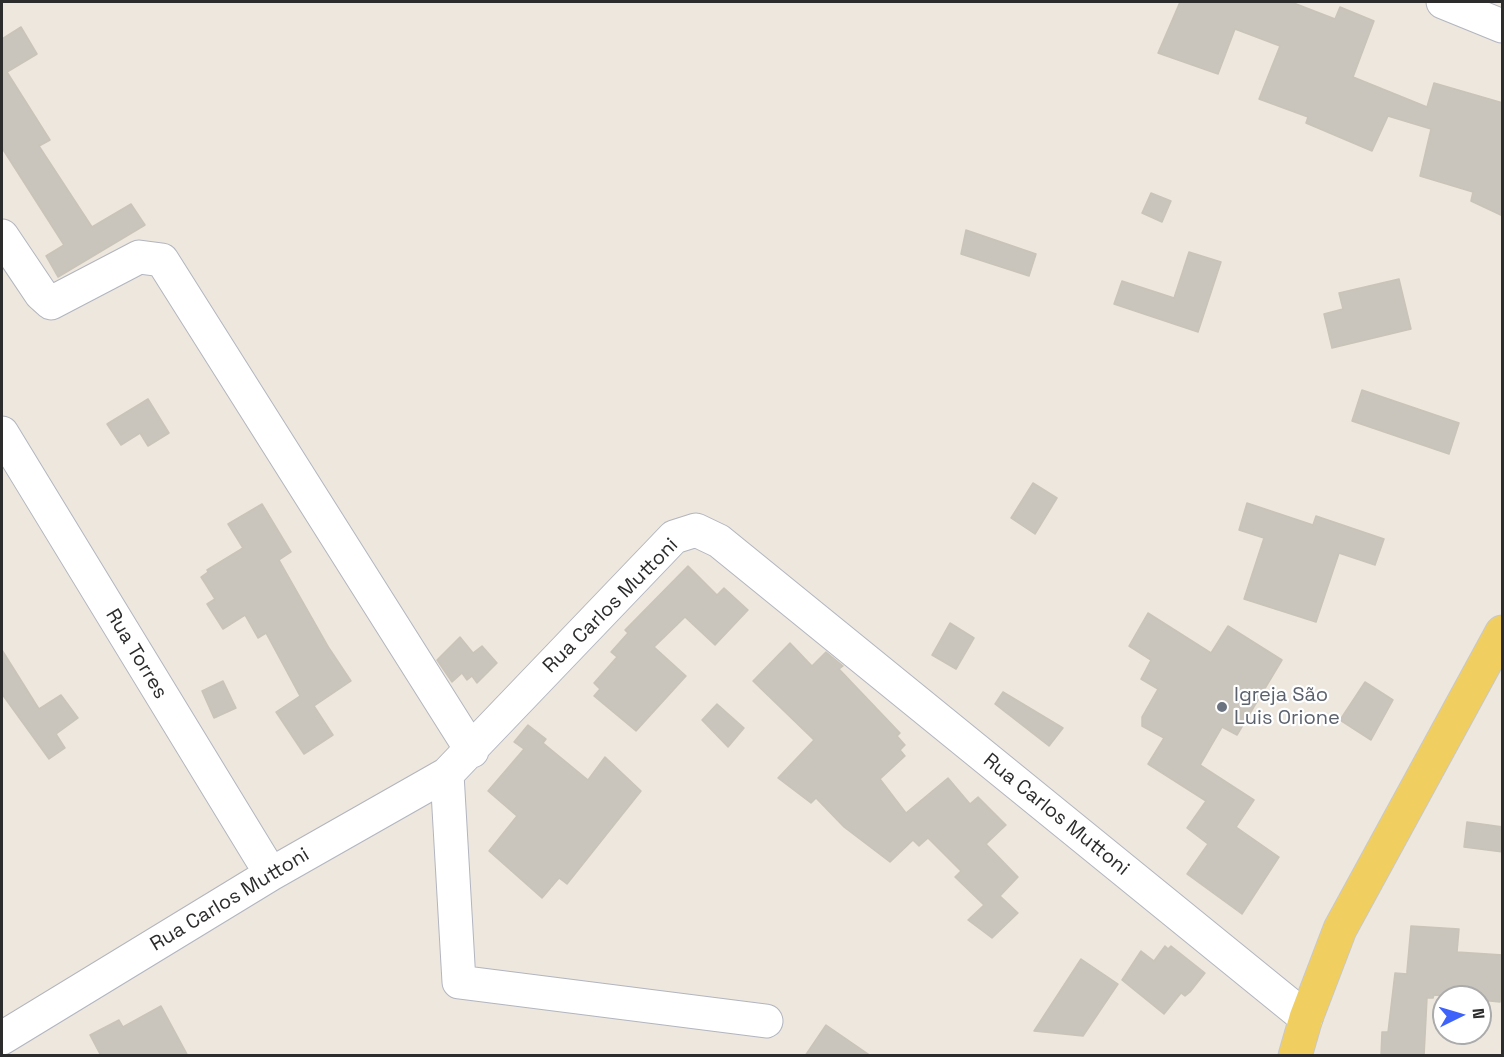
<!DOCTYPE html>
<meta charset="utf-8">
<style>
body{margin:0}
#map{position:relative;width:1504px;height:1057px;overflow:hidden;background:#ede7de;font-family:"Space Grotesk",sans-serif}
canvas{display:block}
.frame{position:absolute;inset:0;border:3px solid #2c2c2c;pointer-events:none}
.north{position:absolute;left:1432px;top:985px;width:60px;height:60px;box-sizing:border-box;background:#fff;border:2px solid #ababab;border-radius:50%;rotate:85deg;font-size:16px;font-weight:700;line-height:24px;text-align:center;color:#2c2c2c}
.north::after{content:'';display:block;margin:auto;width:21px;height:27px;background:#3f63fa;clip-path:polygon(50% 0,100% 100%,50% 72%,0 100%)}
</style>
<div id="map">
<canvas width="1504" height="1057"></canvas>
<div class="frame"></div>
<div class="north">N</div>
</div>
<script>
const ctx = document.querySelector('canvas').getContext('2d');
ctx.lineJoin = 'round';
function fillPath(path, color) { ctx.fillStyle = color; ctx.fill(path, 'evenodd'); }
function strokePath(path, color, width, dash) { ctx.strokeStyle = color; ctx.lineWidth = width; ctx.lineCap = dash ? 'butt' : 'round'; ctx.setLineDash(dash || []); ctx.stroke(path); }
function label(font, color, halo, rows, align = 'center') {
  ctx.font = font + ' "Space Grotesk",sans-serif'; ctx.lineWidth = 4.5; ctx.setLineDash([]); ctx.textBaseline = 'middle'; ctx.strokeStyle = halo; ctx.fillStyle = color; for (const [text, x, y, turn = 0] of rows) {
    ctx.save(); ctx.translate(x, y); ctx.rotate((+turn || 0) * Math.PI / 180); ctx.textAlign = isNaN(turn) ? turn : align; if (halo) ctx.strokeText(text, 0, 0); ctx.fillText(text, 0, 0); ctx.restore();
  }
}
const building = new Path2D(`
 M1180 2H1291L1335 19 1340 7 1374 21 1353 77 1427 107 1434 83 1503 103V216L1471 201 1473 192 1420 176 1431 129 1388 116 1372 151 1306 123 1308 117 1259 99 1280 46 1235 29 1218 74 1158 53Z
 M21 27 37 54 7 72 50 140 39 146 92 227 131 204 145 225 58 277 46 256 64 245 2 148V39Z
 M1151 193 1171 201 1162 222 1142 213Z
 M966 230 1036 254 1029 276 961 254Z
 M1189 252 1221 262 1198 332 1114 304 1122 281 1174 298Z
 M1399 279 1411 329 1332 348 1324 314 1343 309 1339 293Z
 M1362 390 1459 423 1449 454 1352 421Z
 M148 399 169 433 148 446 140 433 121 445 107 424Z
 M1033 483 1057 498 1035 534 1011 518Z
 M1247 503 1313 525 1316 516 1384 539 1375 565 1339 553 1316 622 1244 599 1264 538 1239 530Z
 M262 504 291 552 279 560 329 648 351 681 314 706 333 735 304 754 276 712 300 696 266 633 258 638 245 615 223 629 207 604 215 599 201 577 208 572 207 570 243 548 228 524Z
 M688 566 717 595 724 588 748 610 715 645 685 617 654 647 686 676 636 731 594 696 600 689 594 683 617 657 611 652 628 633 625 630Z
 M1148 613 1211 653 1228 626 1282 660 1237 735 1222 727 1200 765 1254 800 1236 827 1279 857 1242 914 1187 874 1208 844 1187 828 1206 801 1148 764 1164 738 1142 726V717L1158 689 1141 679 1151 660 1129 646Z
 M950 623 974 638 956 669 932 655Z
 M460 637 473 653 482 646 497 663 477 683 472 676 467 680 462 673 452 682 437 660Z
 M790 643 812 666 826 652 843 666 839 669 900 733 897 736 905 745 900 750 905 756 880 779 906 813 948 778 970 804 978 797 1006 825 986 844 1018 877 1000 896 1018 913 992 938 968 920 984 905 955 877 961 871 928 838 919 846 913 840 890 862 844 827 816 798 811 803 778 778 814 740 753 681Z
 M2 650 39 709 61 695 78 718 56 734 65 748 49 759 2 694Z
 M223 681 236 708 214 718 202 691Z
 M1365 682 1393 700 1371 740 1340 720Z
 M1003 692 1063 728 1049 746 995 704Z
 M717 704 744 728 728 747 702 720Z
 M528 725 546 739 543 743 588 780 605 757 641 791 567 884 559 878 542 898 489 851 517 816 488 791 524 749 514 742Z
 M1467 822 1503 827V852L1464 847Z
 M1411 926 1459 929 1457 952 1503 955 1500 1002 1480 1000V997L1434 995 1433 998H1427L1424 1056H1381L1382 1032H1388L1395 973 1407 974V971Z
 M1165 946 1168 949 1171 946 1205 973 1190 992 1185 996 1181 993 1164 1014 1122 980 1141 951 1154 961Z
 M1081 959 1118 984 1083 1036 1034 1031Z
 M161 1006 188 1056H101L90 1035 119 1020 123 1027Z
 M826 1025 871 1056H805Z`);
const minor = new Path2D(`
 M1443 2 1502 26
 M2 236 41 294 51 303 139 257 162 260 472 751
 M2 433 271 874
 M447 774 459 982 766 1021
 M2 1038 271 874 447 774 674 537 696 530 719 541 1306 1018`);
const major = new Path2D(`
 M1295 1056 1306 1018 1340 929 1502 632`);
const markers = [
 [1222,707,6,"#6b7280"]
];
const streetNames = [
 ["Rua Carlos Muttoni",611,606,-45],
 ["Rua Torres",136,654,59],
 ["Rua Carlos Muttoni",1056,815,39],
 ["Rua Carlos Muttoni",230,900,-31]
];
const worshipNames = [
 ["Igreja São",1234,696],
 ["Luis Orione",1234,719]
];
fillPath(building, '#c9c5bd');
strokePath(building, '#c9c3b8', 1.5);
strokePath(minor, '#b2b5bf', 35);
strokePath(major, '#c8c8c8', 35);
strokePath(minor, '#fff', 33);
strokePath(major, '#f1ce60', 33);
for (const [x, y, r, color] of markers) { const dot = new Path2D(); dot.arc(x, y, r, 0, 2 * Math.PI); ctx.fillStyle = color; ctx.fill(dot); strokePath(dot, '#fff', 2); }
label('20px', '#2c2c2c', '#fff', streetNames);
label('20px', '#5b616d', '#fff', worshipNames, 'left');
</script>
